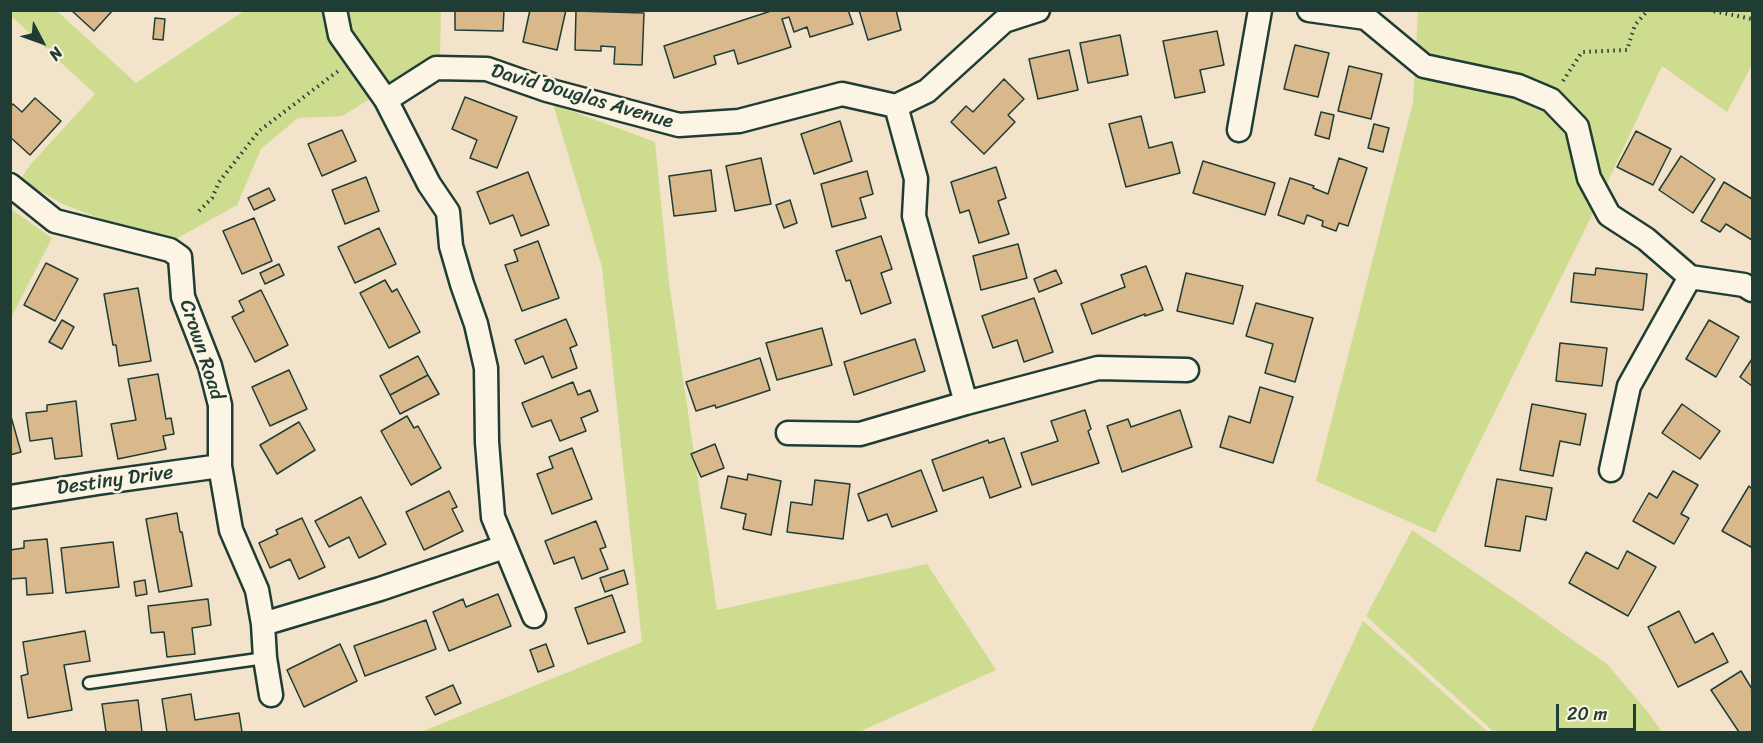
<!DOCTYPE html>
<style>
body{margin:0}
#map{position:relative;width:1763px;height:743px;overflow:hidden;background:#f2e3ca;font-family:Sriracha,sans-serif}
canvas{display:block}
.frame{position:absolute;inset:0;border:12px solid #1f3d34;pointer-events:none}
.north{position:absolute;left:12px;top:12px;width:60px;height:60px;-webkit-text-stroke:4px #fcf5e5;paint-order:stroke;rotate:131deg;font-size:16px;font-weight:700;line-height:24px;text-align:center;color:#1f3d34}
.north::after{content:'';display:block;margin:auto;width:21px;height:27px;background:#1f3d34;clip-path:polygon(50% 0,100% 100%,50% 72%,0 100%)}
.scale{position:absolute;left:1556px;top:704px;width:80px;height:27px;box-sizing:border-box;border:3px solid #1f3d34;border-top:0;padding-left:8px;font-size:18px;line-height:21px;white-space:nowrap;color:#1f3d34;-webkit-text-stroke:4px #fcf5e5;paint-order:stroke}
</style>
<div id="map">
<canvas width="1763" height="743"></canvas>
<div class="frame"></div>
<div class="north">N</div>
<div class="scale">20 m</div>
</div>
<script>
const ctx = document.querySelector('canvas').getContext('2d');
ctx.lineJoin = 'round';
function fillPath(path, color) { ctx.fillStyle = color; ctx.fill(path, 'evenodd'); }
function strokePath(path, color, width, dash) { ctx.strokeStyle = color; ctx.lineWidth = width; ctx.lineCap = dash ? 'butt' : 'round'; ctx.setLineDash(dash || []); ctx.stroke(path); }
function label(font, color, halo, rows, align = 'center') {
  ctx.font = font + ' Sriracha,sans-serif'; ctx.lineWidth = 5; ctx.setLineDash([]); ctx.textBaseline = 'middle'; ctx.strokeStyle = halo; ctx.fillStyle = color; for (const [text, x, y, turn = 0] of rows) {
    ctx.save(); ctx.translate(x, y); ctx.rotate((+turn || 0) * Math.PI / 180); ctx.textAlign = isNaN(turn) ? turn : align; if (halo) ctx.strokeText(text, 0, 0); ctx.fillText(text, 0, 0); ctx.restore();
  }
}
const green = new Path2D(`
 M10 11H57L136 83 244 11H441L440 54 390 87 342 116 298 118 261 149 237 205 172 241 125 228 65 205 20 180 30 165 95 94 11 16Z
 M1418 11H1752V65L1727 112 1662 66 1593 213 1435 533 1316 481 1413 102Z
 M553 104 655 142 669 283 717 610 927 564 996 670 859 732H421L642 642 602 267Z
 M11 209 52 238 11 318Z
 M1412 530 1516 600 1607 664 1647 711 1662 732H1494L1366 616Z
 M1363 621 1488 732H1311Z`);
const building = new Path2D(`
 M71 10H113L94 31Z
 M455 10H504L503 31 455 30Z
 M530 10H566L557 50 523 42Z
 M774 10H848L853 24 810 37 807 27 794 32 789 17 782 19 791 47 738 64 734 50 714 56 716 64 674 78 664 46Z
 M859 10H896L901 30 868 40Z
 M576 11 644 13 642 65 614 64 615 47 601 46V51L575 50Z
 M155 18 165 19 163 40 153 39Z
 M1217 31 1224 65 1200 70 1205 92 1175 98 1163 41Z
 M1120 35 1128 75 1088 83 1080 43Z
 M1295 45 1329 53 1318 97 1284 89Z
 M1069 50 1078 90 1038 99 1029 59Z
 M1349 66 1382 74 1371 119 1338 111Z
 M1004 79 1024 99 1008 115 1015 122 984 154 951 122 966 106 973 112Z
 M465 97 517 117 497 168 470 158 477 140 452 129Z
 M35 98 61 121 30 155 10 137V107L13 104 22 112Z
 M1321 112 1334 115 1329 139 1315 135Z
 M1141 116 1149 148 1172 142 1180 173 1126 187 1109 124Z
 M840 121 852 161 814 174 801 134Z
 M1374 124 1389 128 1383 152 1368 148Z
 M342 130 356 161 322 176 308 144Z
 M1636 131 1671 149 1653 185 1617 167Z
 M1681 156 1715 179 1693 213 1659 190Z
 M761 158 771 204 735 211 726 166Z
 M1339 158 1367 168 1348 226 1339 223 1336 231 1322 226 1323 221 1307 215 1304 224 1278 215 1290 178 1314 186 1313 188 1328 194Z
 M1203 161 1275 183 1265 215 1193 193Z
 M996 167 1006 198 998 201 1009 234 979 243 969 210 960 213 951 182Z
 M711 170 716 211 674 216 669 176Z
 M867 171 873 194 860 198 866 218 832 227 821 184Z
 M528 172 549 225 521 236 513 215 490 224 477 192Z
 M366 177 379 211 345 224 332 190Z
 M1724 182 1752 199V240L1726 224 1720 232 1701 221Z
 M269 188 275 200 254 210 248 198Z
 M790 200 797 223 784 228 776 205Z
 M254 218 272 261 242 274 223 231Z
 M379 228 396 264 355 283 338 247Z
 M881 236 892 269 881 273 891 303 861 314 850 280 846 281 836 251Z
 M538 241 559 298 522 311 505 265 518 261 514 250Z
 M1018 244 1027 278 981 290 973 256Z
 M46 263 78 279 55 321 24 305Z
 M279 264 284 275 265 284 260 273Z
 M1146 266 1163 310 1145 316V314L1092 334 1081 304 1125 287 1121 275Z
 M1596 268 1647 274 1643 310 1571 302 1574 273 1595 275Z
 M1056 270 1062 283 1039 292 1034 279Z
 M1186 273 1243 286 1233 324 1177 311Z
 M385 280 392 292 397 289 420 332 389 348 360 293Z
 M138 288 151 361 119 366 116 345H113L104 294Z
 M261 290 288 345 255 362 232 317 244 311 239 301Z
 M1034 298 1053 352 1024 362 1017 340 993 348 982 316Z
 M1256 303 1313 318 1295 382 1265 373 1273 344 1246 336Z
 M566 319 577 345 570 348 577 368 552 378 543 356 525 364 515 340Z
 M62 320 74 327 62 349 49 342Z
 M1709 320 1739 337 1716 377 1686 359Z
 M822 328 832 365 777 380 766 343Z
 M915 339 925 371 854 395 844 362Z
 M1560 343 1607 348 1602 386 1556 381Z
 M418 356 428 375 390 395 380 376Z
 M760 358 770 390 716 408 715 405 696 411 686 382Z
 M1752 359V386L1740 377Z
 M289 370 307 409 270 426 252 387Z
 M158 374 166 419 171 418 174 434 163 436 166 449 118 459 111 424 136 420 128 379Z
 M428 375 439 394 400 414 390 395Z
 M573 382 578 395 590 390 598 411 581 418 586 431 560 441 551 420 532 427 522 403Z
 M1260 387 1293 397 1273 463 1220 447 1229 416 1250 423Z
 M76 401 82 456 55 459 52 438 30 441 26 413 47 411V405Z
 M1532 404 1586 414 1580 445 1560 441 1553 476 1520 470Z
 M1682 404 1720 431 1700 459 1662 433Z
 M1085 410 1091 429 1088 431 1099 463 1032 485 1021 453 1058 441 1051 421Z
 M1180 410 1192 447 1122 472 1107 426 1128 419 1131 427Z
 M10 413 21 452 10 455Z
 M407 416 414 428 418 426 441 468 411 485 381 431Z
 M299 422 315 450 277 474 260 445Z
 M1004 438 1021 487 990 498 983 477 943 491 932 460 988 440 989 443Z
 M715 444 724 468 701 477 691 454Z
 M572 448 592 499 552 514 537 474 553 468 549 457Z
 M921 470 937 511 892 527 887 514 868 521 858 494Z
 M1673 471 1698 485 1681 514 1689 518 1674 544 1633 521 1649 493 1657 498Z
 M748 474 781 481 771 535 743 529 746 514 721 508 728 476 747 480Z
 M1497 479 1552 488 1546 520 1526 516 1520 551 1485 546Z
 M815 480 850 484 843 539 787 532 791 502 812 505Z
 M1749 486 1752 489V544L1751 547 1722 531Z
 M449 491 457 507 452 509 463 531 424 550 406 512Z
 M361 497 386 544 359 558 349 537 329 547 315 521Z
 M177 513 180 532H182L192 586 159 592 146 519Z
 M302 518 325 567 299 579 290 559 270 568 259 543 278 534 276 530Z
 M596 521 606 547 600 549 608 569 582 579 574 557 554 564 545 541Z
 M47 539 53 593 27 595 26 578 10 579V550L24 548V541Z
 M113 542 119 587 66 593 61 548Z
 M1627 551 1656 567 1628 616 1569 583 1586 552 1618 569Z
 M624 570 628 584 605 592 600 578Z
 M145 580 147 594 136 596 134 582Z
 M498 594 511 626 449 651 433 612 463 599 466 607Z
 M612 595 625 632 588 644 575 608Z
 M208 599 211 625 192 628 195 654 167 657 164 632 151 633 148 606Z
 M1679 611 1695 643 1713 633 1728 662 1678 687 1648 627Z
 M426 620 436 649 365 676 354 646Z
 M85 631 90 661 64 665 72 710 28 718 21 676 28 674 23 642Z
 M340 644 357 681 304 707 287 670Z
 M546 644 554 666 538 672 530 650Z
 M1741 671 1752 689V732H1739L1711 690Z
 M453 685 461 703 435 715 426 697Z
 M191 694 195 720 239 713 242 732H167L162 699Z
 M138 700 142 732H106L102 704Z`);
const path = new Path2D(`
 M1708 10 1752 19
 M1563 81 1582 52 1627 50 1635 25 1648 10
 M199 211 212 198 219 182 259 131 338 71`);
const service = new Path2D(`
 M89 683 265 658`);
const minor = new Path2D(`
 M335 10 340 35 386 100 429 184 448 212 451 246 462 284 476 324 486 368 487 442 493 517 534 616
 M1309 10 1366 18 1424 66 1518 86 1551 100 1577 127 1589 178 1609 215 1646 239 1690 277 1744 285 1752 290
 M386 100 436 68 487 69 547 90 679 125 739 121 842 94 896 106 927 91 1004 21 1038 10
 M896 106 916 179 914 216 966 403
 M1239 130 1260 10
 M10 185 55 221 170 250 180 257 183 297 210 366 220 405V466L231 530 257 590 263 624
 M788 433 860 434 966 403 1098 368 1187 370
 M1611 470 1629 386 1690 277
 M10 497 98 483 220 466
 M271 695 265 658 263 624 380 589 504 547`);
const streetNames = [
 ["David Douglas Avenue",582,97,16],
 ["Crown Road",201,350,72],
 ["Destiny Drive",115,481,-8]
];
fillPath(green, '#cedc90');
fillPath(building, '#d9b98c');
strokePath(building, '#1f3d34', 1.5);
strokePath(service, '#1f3d34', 15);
strokePath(minor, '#1f3d34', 27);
strokePath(path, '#1f3d34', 4, [1.5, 4.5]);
strokePath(service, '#fcf5e5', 10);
strokePath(minor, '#fcf5e5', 22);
label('20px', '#1f3d34', '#fcf5e5', streetNames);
</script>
